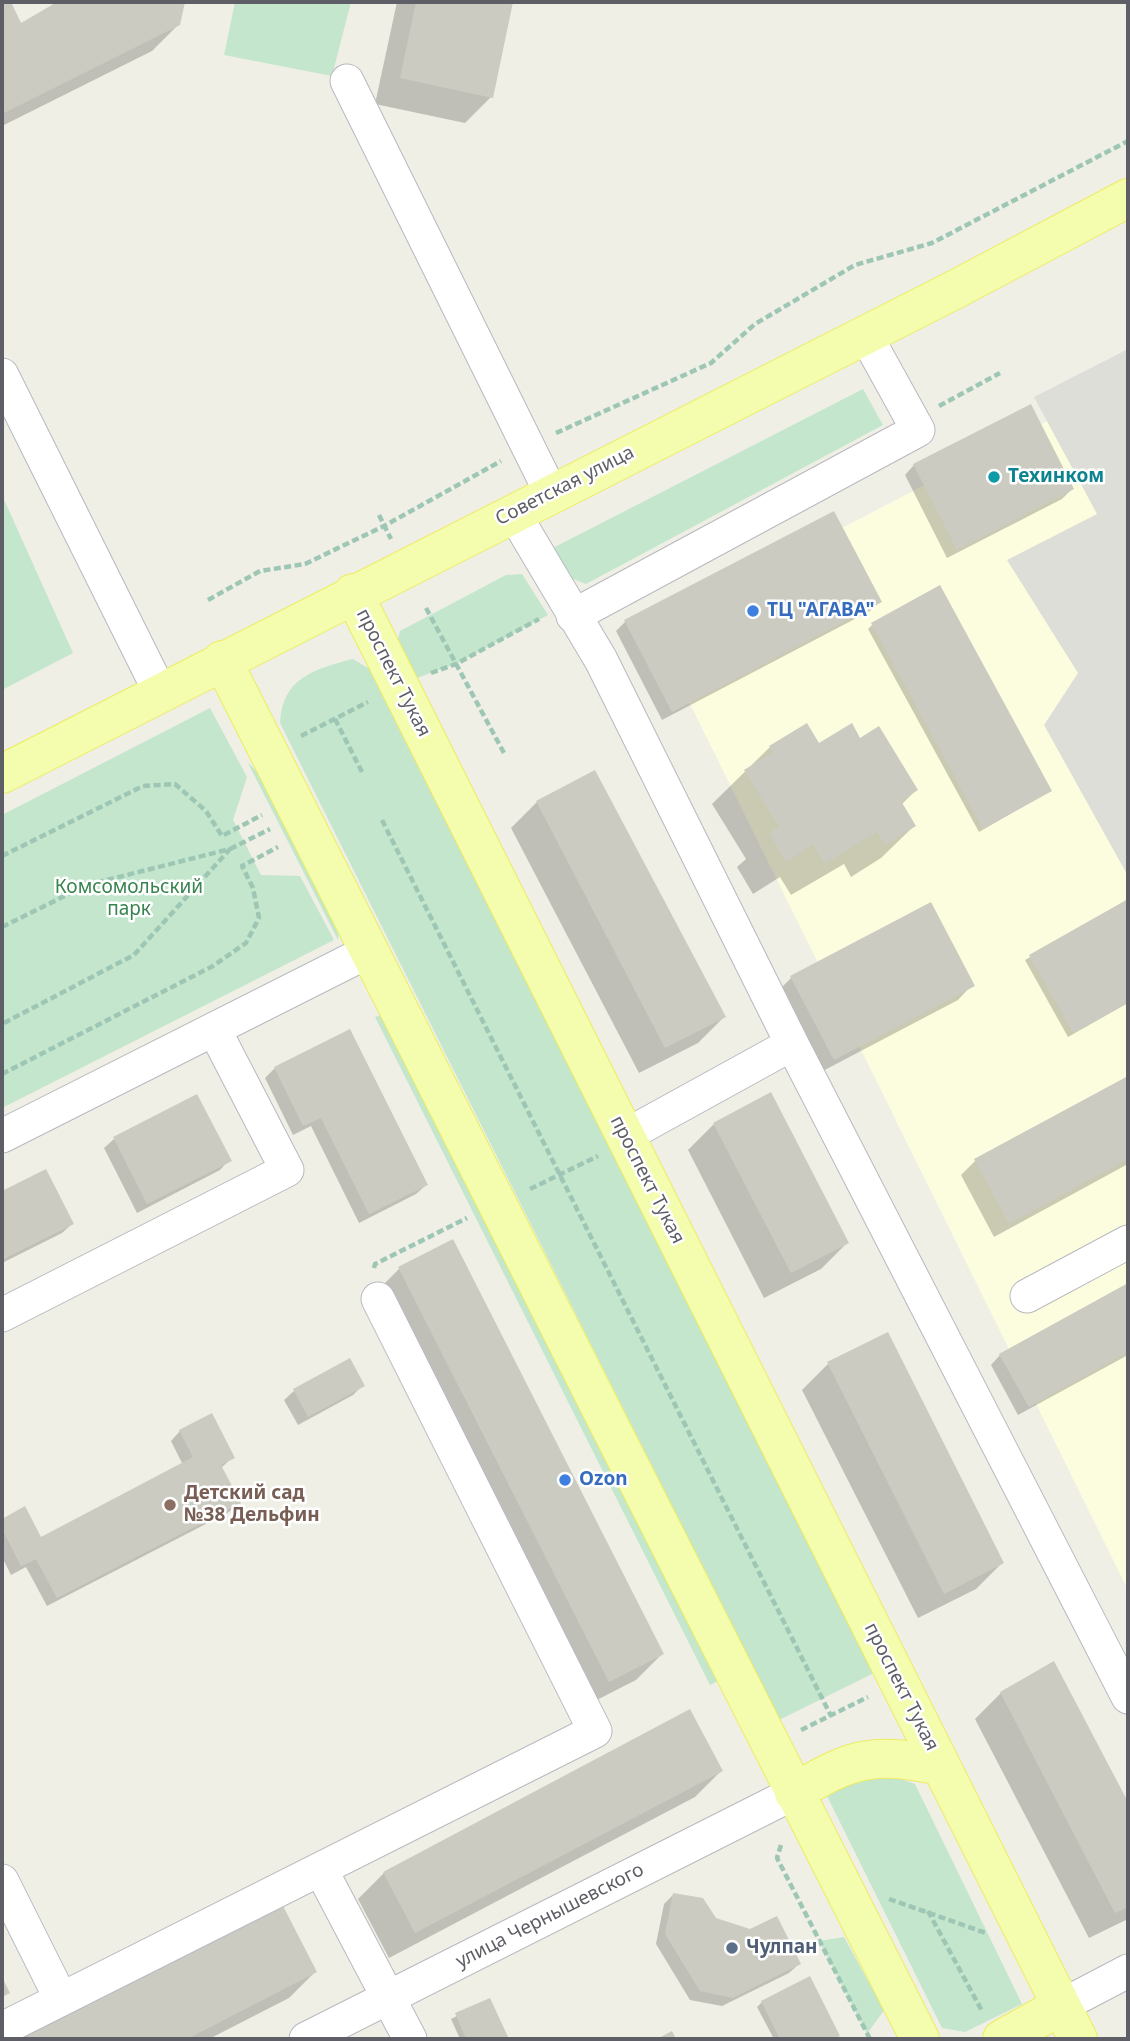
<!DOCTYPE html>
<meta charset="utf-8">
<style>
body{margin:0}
#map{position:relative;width:1130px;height:2041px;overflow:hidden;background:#efefe6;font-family:"Noto Sans",sans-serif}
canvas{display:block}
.frame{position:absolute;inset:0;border:4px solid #5e5f66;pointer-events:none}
</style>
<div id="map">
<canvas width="1130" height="2041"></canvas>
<div class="frame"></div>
</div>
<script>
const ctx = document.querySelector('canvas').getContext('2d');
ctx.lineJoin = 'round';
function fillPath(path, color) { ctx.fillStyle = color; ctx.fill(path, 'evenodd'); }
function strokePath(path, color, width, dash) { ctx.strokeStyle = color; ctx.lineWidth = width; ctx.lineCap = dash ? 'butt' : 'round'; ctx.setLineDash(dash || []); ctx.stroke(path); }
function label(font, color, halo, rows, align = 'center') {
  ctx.font = font + ' "Noto Sans",sans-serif'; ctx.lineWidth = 5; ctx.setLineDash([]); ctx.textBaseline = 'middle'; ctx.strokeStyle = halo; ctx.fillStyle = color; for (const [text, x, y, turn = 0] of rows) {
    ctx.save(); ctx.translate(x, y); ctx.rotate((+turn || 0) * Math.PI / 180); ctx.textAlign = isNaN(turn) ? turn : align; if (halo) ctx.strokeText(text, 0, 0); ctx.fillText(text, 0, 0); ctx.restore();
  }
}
const commercial = new Path2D(`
 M1128 379V1590L652 627Z`);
const industrial = new Path2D(`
 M1128 349V876L1044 725 1078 673 1007 560 1097 514 1034 397Z`);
const green = new Path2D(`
 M235 2H351L332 76 224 55Z
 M863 389 883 425 586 584 556 572 547 551Z
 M2 495 73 653 2 690Z
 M522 574 548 615 456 664 411 680 396 647 400 631 506 575Z
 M353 659 373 671 874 1673 779 1720 280 723C282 678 314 669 353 659Z
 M210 708 247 777 233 820 261 875 300 876 334 940 2 1108V815Z
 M248 763 279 792 340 914 338 940Z
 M391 1012 722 1679 710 1685 375 1017Z
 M869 1778H898L915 1784 1022 2004 965 2032 942 2028 825 1792Z
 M844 1937 884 2010 867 2034 819 1941Z`);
const shadow = new Path2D(`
 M2 2H9L21 26 60 2H183L179 24 152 51 2 126Z
 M397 2H512L491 97 465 123 375 104Z
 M914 465 1072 489 1062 499 947 558 905 475Z
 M880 601 870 611 662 720 616 631 625 622Z
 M872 625 1050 791 979 832 868 629Z
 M807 726 819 745 860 740 916 790 901 805 914 826 881 858 851 877 844 864 791 895 780 877 753 894 737 867 746 859 712 804 770 747Z
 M537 802 724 1017 698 1043 639 1073 511 828Z
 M1128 901V1003L1068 1037 1025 960Z
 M791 978 972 985 958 1000 819 1073 777 992Z
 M349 1031 426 1185 416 1194 359 1223 311 1126 293 1135 265 1078 275 1068Z
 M1128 1078V1164L994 1237 961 1175 976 1160Z
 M714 1124 847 1243 821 1269 764 1298 688 1150Z
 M114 1139 229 1160 220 1170 137 1213 104 1148Z
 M45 1171 72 1224 62 1233 2 1263V1193Z
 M452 1241 662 1654 636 1680 583 1707 373 1295 399 1269Z
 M1128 1285V1355L1018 1415 991 1365 1000 1355Z
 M828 1364 1002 1563 976 1589 918 1618 802 1390Z
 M363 1385 353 1395 298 1425 284 1400 294 1391Z
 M180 1431 233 1457 221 1468 239 1502 229 1512 47 1606 26 1567 11 1575 2 1557V1521L24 1509 40 1539 183 1465 171 1441Z
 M1053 1664 1128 1806V1919L1089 1938 975 1719 1001 1693Z
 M721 1771 695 1797 389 1958 358 1899 384 1873Z
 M673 1895 715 1920 799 1964 789 1973 722 2006 690 2000 656 1944 664 1904Z
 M315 1972 289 1998 209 2039H17Z
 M489 2000 507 2039H460L451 2019Z
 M762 2002 838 2036 834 2039H774L757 2007Z`);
const building = new Path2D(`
 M2 2H11L21 23 57 2H185L180 25 2 114Z
 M416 2H513L493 98 400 78Z
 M1031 404 1074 489 957 550 913 464Z
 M834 511 882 602 672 712 624 620Z
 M940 585 1052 791 983 829 871 623Z
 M807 723 819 743 852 723 860 738 879 726 918 790 901 801 916 826 885 845 877 832 824 864 813 845 786 862 769 833 779 827 744 770 773 752 769 746Z
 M595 770 726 1017 665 1048 536 801Z
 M1128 899V1003L1073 1033 1029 955Z
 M931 902 975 986 834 1060 790 976Z
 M350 1029 428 1185 369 1214 321 1118 303 1126 274 1067Z
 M1128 1076V1159L1009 1224 974 1159Z
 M771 1092 849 1243 791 1273 713 1123Z
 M197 1094 232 1161 147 1204 113 1137Z
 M46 1169 74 1224 2 1260V1191Z
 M453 1239 664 1654 609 1682 398 1267Z
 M1128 1283V1352L1029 1407 999 1354Z
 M888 1332 1004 1563 944 1594 827 1362Z
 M350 1358 365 1386 308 1417 293 1389Z
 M212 1413 235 1458 221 1465 241 1503 57 1598 36 1559 21 1566 2 1529V1519L25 1506 41 1537 193 1457 179 1430Z
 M1054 1661 1128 1802V1907L1115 1913 1000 1692Z
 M690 1709 723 1771 415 1933 383 1872Z
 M673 1893 703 1898 716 1918 750 1929 777 1916 801 1964 733 1998 700 1991 665 1934Z
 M281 1902 317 1972 187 2039H13Z
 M810 1976 840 2036 833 2039H780L761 2001Z
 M2 1977 10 1993 2 1997Z
 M490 1998 509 2039H466L455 2013Z
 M672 2031 676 2039H657Z`);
const path = new Path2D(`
 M939 406 1000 373
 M556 433 711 363 755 324 855 265 932 243 1128 141
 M379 515 391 539
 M208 600 260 571 305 564 384 526 501 461
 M426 608 504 753
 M431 673 456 664 539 619
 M335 719 362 772
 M301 736 368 702
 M382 820 831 1716
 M230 849 270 829
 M2 856 143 786 175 784 206 811 222 836 262 815
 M2 927 87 885 230 849 134 955 2 1024
 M2 1074 213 966 246 943 259 918 253 888 242 866 278 847
 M530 1189 598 1156
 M374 1268 375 1264 467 1218
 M801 1730 868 1697
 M781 1845 777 1858 870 2039
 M889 1899 986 1933
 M928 1911 982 2011`);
const minor = new Path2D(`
 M347 81 551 493
 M2 375 160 692
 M513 512 601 660 792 1044 1128 1697
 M573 616 918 430 865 334
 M2 1136 369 951
 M625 1136 792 1044
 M1027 1296 1128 1242
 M2 1315 287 1170 214 1029
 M321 1870 410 2039
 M2 1881 61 1999
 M1061 2006 1128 1971
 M2 2029 595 1731 378 1299
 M306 2039 794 1793`);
const major = new Path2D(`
 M353 593 1078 2039
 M222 660 920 2039
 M2 774 956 289 1128 198
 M794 1793C852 1757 874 1752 941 1766
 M1002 2039 1061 2006`);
const markers = [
 [994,477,7,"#0f9aa8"],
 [753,611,7,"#3f7fe0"],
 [565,1480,7,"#3f7fe0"],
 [170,1505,7,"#8d6e63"],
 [732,1948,7,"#5c6f8a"]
];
const cultureNames = [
 ["Техинком",1008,477]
];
const streetNames = [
 ["Советская улица",565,486,-27],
 ["проспект Тукая",393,673,63],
 ["проспект Тукая",647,1180,63],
 ["проспект Тукая",901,1687,63],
 ["улица Чернышевского",550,1916,-27]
];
const shopNames = [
 ["ТЦ \"АГАВА\"",767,611],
 ["Ozon",579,1480]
];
const parkNames = [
 ["Комсомольский",129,888],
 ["парк",129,910]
];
const educationNames = [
 ["Детский сад",184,1494],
 ["№38 Дельфин",184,1516]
];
const serviceNames = [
 ["Чулпан",746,1948]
];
fillPath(commercial, '#fcfdde');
fillPath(industrial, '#deded8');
fillPath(green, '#c4e6cd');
fillPath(shadow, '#0003');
fillPath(building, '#cbcbc2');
strokePath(minor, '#b8b9bf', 35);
strokePath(major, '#edec62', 40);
strokePath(path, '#9dc6b4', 4.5, [7, 3.5]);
strokePath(minor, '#fff', 33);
strokePath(major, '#f4fcae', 38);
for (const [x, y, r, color] of markers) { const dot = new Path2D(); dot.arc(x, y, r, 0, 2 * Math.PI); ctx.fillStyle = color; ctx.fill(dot); strokePath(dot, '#fff', 2.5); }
label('bold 19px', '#0d838f', '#fff', cultureNames, 'left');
label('19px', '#5e5f66', '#fff', streetNames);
label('bold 19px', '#366cbe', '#fff', shopNames, 'left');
label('19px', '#388350', '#fff', parkNames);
label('bold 19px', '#785e54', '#fff', educationNames, 'left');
label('bold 19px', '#4e5e75', '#fff', serviceNames, 'left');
</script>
